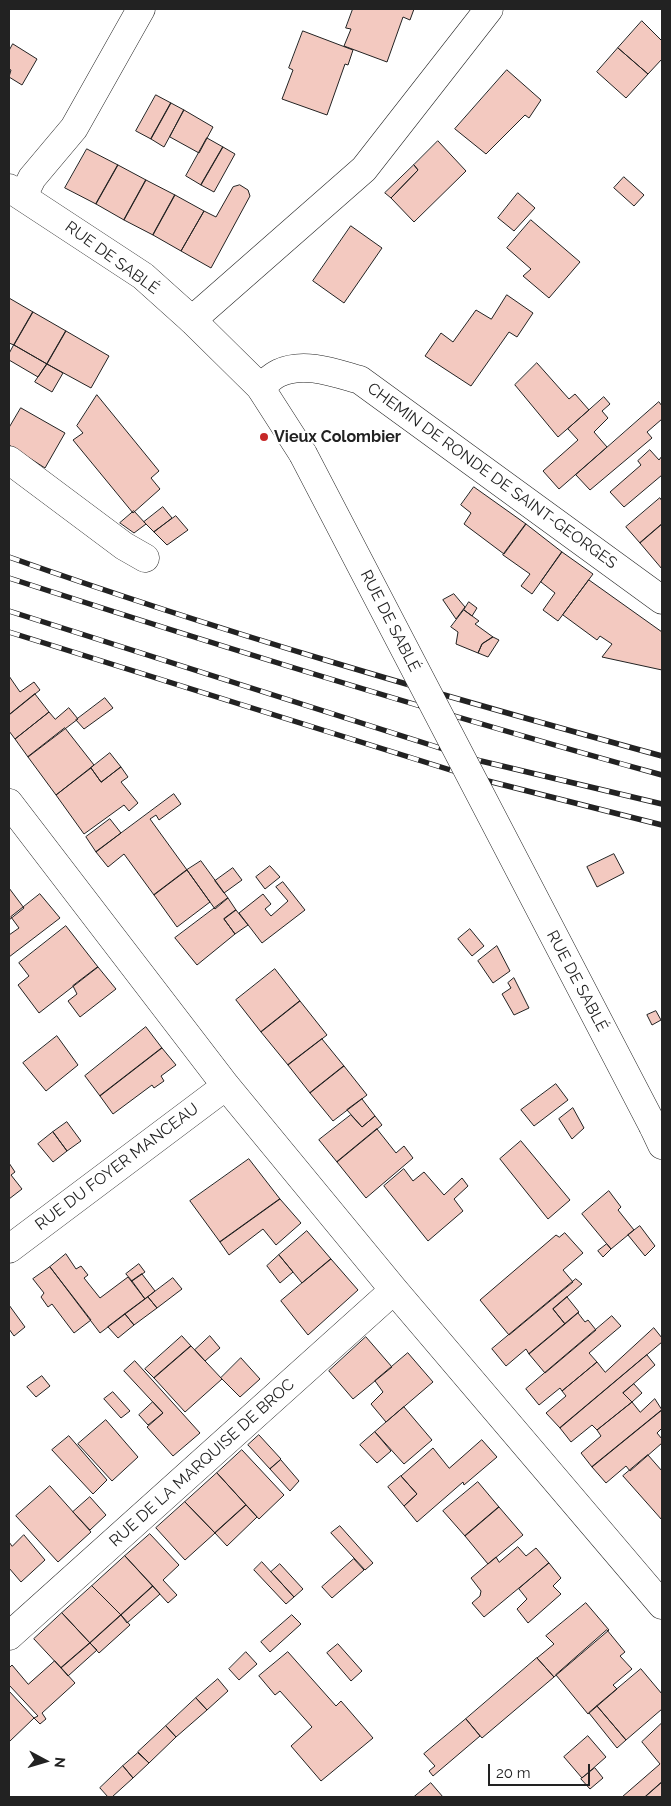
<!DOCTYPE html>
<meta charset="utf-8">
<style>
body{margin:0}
#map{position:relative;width:671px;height:1806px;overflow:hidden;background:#fff;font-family:Raleway,sans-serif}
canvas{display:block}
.frame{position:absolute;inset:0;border:10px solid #222;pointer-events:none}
.north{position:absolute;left:20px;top:1736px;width:50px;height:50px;-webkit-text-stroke:4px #fff;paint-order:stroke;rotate:96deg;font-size:14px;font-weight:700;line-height:20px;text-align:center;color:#222}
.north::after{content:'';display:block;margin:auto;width:18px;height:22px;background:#222;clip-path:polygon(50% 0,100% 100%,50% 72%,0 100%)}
.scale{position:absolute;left:488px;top:1764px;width:102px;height:22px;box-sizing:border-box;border:2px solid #222;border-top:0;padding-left:6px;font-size:15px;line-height:18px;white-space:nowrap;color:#222;-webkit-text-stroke:4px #fff;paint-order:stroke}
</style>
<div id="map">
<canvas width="671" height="1806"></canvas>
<div class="frame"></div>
<div class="north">N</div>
<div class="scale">20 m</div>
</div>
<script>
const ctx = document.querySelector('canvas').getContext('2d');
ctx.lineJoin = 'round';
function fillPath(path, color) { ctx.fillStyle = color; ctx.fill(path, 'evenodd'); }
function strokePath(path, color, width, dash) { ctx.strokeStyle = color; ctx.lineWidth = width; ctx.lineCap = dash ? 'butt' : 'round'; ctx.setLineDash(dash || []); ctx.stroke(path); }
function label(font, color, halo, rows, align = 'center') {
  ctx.font = font + ' Raleway,sans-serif'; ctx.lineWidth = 4; ctx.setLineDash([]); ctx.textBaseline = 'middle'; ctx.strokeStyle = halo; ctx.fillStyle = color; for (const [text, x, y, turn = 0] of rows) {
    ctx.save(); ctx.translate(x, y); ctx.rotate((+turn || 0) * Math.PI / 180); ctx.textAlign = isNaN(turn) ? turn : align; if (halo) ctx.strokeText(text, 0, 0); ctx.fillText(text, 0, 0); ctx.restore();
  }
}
const building = new Path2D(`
 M353 9H414L410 20 403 17 387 62 344 46 351 29 346 28Z
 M642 21 662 41V59L648 74 618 48Z
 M303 31 353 50 348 65 345 64 327 115 282 99 293 70 289 68Z
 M13 44 37 59 22 85 9 77 11 70 9 69V51Z
 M618 48 648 74 626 98 597 72Z
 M507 70 541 100 529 118 525 115 486 154 455 129Z
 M156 95 171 103 151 139 136 131Z
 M171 103 184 110 164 147 151 139Z
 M184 110 213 127 199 153 170 137Z
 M207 138 223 147 201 185 186 176Z
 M438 141 466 171 414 222 391 198 418 170 414 165Z
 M223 147 235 154 214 192 201 185Z
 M87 149 118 165 96 204 65 188Z
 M118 165 146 180 124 220 96 204Z
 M414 165 418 170 391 198 385 193Z
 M624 177 644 195 634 206 614 188Z
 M146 180 175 195 153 235 124 220Z
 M240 185 248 190 250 196 211 268 181 251 204 211 216 217 233 187Z
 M518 193 535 208 514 231 498 218Z
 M175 195 204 211 181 251 153 235Z
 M531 220 580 262 549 298 523 276 531 269 507 248Z
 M351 226 382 248 344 303 313 281Z
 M507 295 533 313 517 337 509 332 471 386 425 356 441 333 453 342 476 310 491 319Z
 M9 298 33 312 14 345 9 343Z
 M33 312 66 331 47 364 14 345Z
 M66 331 109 356 91 388 47 364Z
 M14 345 47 364 38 377 9 360V354Z
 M537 363 569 399 575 394 589 410 558 437 515 385Z
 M47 364 63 373 52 392 35 382Z
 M97 395 159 471 151 478 160 489 133 513 73 440 83 433 77 426Z
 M604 397 610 404 602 411 608 418 594 432 607 447 559 489 543 471 578 440 568 429Z
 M659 402 662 406V419L647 432 652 438 590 490 576 475Z
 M21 408 65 433 45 468 9 445V428Z
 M650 450 659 460 662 456V475L624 507 610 492 641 465 638 461Z
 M474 487 526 524 504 554 464 524 471 513 461 505Z
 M660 498 662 501V524L640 543 626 527Z
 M163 507 172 518 154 532 144 522Z
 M134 511 146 524 134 533 120 523Z
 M176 516 188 530 167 545 154 532Z
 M526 524 562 552 532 594 521 586 530 574 503 555Z
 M662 524V569L640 543Z
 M562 552 593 574 558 621 543 610 555 593 541 582Z
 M589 580 662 632V670L602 657 612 644 600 636 597 640 563 615Z
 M454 594 465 607 456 619 443 600Z
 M469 602 477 608 472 616 464 610Z
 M464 610 479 621 475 624 493 637 482 644 478 653 456 644 458 632 451 627Z
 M493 637 499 640 488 657 478 653 482 644Z
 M9 676 20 692 34 682 40 690 9 715Z
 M35 694 49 712 15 739 9 731V715Z
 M105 698 113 708 84 729 76 720Z
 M69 708 78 719 28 757 15 739 49 712 55 719Z
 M65 728 94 765 56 795 28 757Z
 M110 753 121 767 101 782 91 768Z
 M121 767 128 777 121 782 138 803 129 811 124 805 84 834 56 795 91 768 101 782Z
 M174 794 181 804 159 820 156 815 150 819 187 870 154 895 124 854 108 867 96 852Z
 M110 819 121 833 96 852 86 837Z
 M614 854 624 873 597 887 587 867Z
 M201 861 228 898 215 909 187 870Z
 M270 866 280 877 265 889 256 877Z
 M233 868 242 880 224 893 215 881Z
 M187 870 210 902 177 927 154 895Z
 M283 882 305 910 262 943 239 913 263 894 271 904 265 909 271 916 288 901 276 887Z
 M9 888 24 908 9 920Z
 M40 894 60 918 9 957V935L19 928 11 917Z
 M228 898 236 910 224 919 235 934 197 965 175 938Z
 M236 910 248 925 235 934 224 919Z
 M66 926 98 967 39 1013 18 985 29 976 19 963Z
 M470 929 484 946 472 956 458 939Z
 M497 946 510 971 493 983 478 961Z
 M98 967 116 989 80 1017 68 1001 77 994 73 986Z
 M275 969 300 1001 261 1032 236 1000Z
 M514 978 529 1008 514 1015 502 994 511 988 508 983Z
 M300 1001 327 1035 288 1065 261 1032Z
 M656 1011 661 1020 652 1025 647 1015Z
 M146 1027 162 1048 100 1096 85 1076Z
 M57 1036 78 1065 46 1091 23 1063Z
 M322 1039 344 1066 310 1093 288 1065Z
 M162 1048 176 1065 161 1076 164 1081 154 1088 152 1085 113 1114 100 1096Z
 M344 1066 367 1095 333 1121 310 1093Z
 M556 1084 568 1100 534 1126 521 1110Z
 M362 1099 375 1116 362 1127 347 1110Z
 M573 1108 584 1128 572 1139 559 1119Z
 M351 1115 362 1127 375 1116 382 1125 337 1162 319 1140Z
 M67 1122 81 1141 67 1151 53 1132Z
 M377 1129 396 1153 404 1146 413 1158 366 1198 337 1162Z
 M53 1132 67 1151 53 1162 38 1144Z
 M521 1141 570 1200 548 1219 500 1159Z
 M249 1159 280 1199 220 1242 190 1201Z
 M9 1163 15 1172 11 1175 22 1189 9 1199Z
 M404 1169 413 1181 424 1172 444 1195 462 1178 468 1186 454 1199 463 1211 428 1241 384 1186Z
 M609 1191 621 1207 618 1210 634 1230 611 1249 582 1214Z
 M280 1199 301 1223 276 1245 263 1229 229 1255 220 1242Z
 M640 1226 655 1246 645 1256 628 1235Z
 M307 1231 331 1259 302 1283 279 1255Z
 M565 1233 583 1253 563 1270 573 1282 509 1335 480 1300 556 1235 559 1237Z
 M607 1244 611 1249 603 1257 598 1251Z
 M66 1254 76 1269 81 1266 88 1275 84 1278 100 1298 128 1277 145 1299 100 1333 50 1267Z
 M279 1255 293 1272 280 1283 267 1266Z
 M331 1259 358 1290 308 1335 281 1301Z
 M139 1264 145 1272 132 1281 126 1274Z
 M50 1267 91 1320 74 1333 52 1304 48 1307 41 1297 44 1293 33 1279Z
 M142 1274 155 1291 145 1299 132 1281Z
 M173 1278 182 1289 157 1308 148 1297Z
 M576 1279 582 1284 553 1309 565 1324 529 1354 526 1349 506 1366 492 1349Z
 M148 1297 157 1308 134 1325 125 1314Z
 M567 1297 579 1312 565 1324 553 1309Z
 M9 1305 25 1327 14 1336 9 1329Z
 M578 1313 585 1322 588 1320 596 1330 545 1373 529 1354Z
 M125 1314 134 1325 118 1338 108 1327Z
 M612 1316 621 1326 589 1353 597 1362 562 1391 560 1388 539 1405 526 1389Z
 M654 1328 662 1338V1342L560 1428 546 1413 566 1396 562 1391 597 1362 605 1372Z
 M182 1336 191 1346 154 1378 145 1369Z
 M210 1336 220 1348 205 1361 195 1350Z
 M366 1337 392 1367 353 1399 329 1371Z
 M191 1346 222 1379 185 1412 154 1378Z
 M408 1353 433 1382 386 1422 371 1404 383 1392 375 1381Z
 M647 1355 655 1365 623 1393 632 1402 597 1430 592 1425 571 1442 560 1428Z
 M241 1358 260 1379 240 1397 221 1378Z
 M135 1361 200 1433 173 1456 147 1427 163 1413 124 1371Z
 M42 1376 50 1386 36 1397 27 1387Z
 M634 1384 642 1393 632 1402 623 1393Z
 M113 1392 130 1411 121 1418 104 1399Z
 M655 1399 662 1410 592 1467 581 1453 601 1436 597 1430 632 1402 640 1412Z
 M153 1402 163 1413 148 1425 139 1415Z
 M404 1407 432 1440 404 1464 375 1432Z
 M662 1410V1428L657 1433 662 1439V1443L630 1471 626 1466 606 1483 592 1467Z
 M106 1420 138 1457 112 1481 78 1444Z
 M375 1432 391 1451 377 1463 360 1445Z
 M259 1435 281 1459 270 1469 248 1445Z
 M69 1436 107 1480 93 1494 52 1450Z
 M482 1440 497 1457 464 1485 463 1482 417 1522 404 1506 417 1494 401 1476 433 1448 449 1468Z
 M242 1450 284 1495 259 1519 217 1473Z
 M648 1455 662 1471V1520L623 1476Z
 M281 1460 299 1481 290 1491 270 1469Z
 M217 1473 246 1505 215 1533 185 1502Z
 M401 1476 417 1494 404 1506 388 1487Z
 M478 1482 499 1507 465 1536 443 1511Z
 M50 1486 91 1532 58 1562 16 1516Z
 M90 1497 106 1515 90 1530 73 1512Z
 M185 1502 215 1533 185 1560 156 1528Z
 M246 1505 257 1517 227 1546 215 1533Z
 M499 1507 523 1535 488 1564 465 1536Z
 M340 1526 373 1563 365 1570 331 1533Z
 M150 1534 179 1565 163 1580 177 1595 168 1603 125 1556Z
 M24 1535 45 1560 21 1582 9 1568V1542L12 1546Z
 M518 1547 526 1556 536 1548 549 1563 484 1617 472 1603 480 1596 481 1591 471 1578 496 1557 499 1562Z
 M125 1556 153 1586 121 1615 92 1586Z
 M354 1559 364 1570 332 1598 322 1587Z
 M262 1562 294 1597 286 1604 254 1570Z
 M549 1563 561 1578 553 1586 561 1594 528 1623 517 1609 527 1599 519 1589Z
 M280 1564 303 1589 294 1597 271 1572Z
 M92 1586 121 1615 90 1643 62 1613Z
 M153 1586 160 1594 127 1623 121 1615Z
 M586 1603 609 1630 554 1677 537 1658 554 1644 546 1636Z
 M62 1613 90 1643 61 1668 34 1639Z
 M121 1615 130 1625 99 1653 90 1643Z
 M292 1615 301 1624 270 1652 261 1642Z
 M607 1630 625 1652 620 1656 632 1669 613 1685 617 1689 588 1714 556 1675Z
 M90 1643 97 1650 68 1676 61 1668Z
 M338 1644 362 1671 351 1681 327 1653Z
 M246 1652 257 1664 239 1680 229 1669Z
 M288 1652 336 1706 341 1701 373 1738 321 1781 291 1746 312 1727 280 1691 275 1695 259 1676Z
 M537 1658 554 1677 482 1738 466 1719Z
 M55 1661 75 1683 42 1713 46 1719 40 1724 34 1718 38 1716 9 1685V1668L12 1665 28 1684Z
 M641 1669 662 1694V1709L626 1740 597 1706Z
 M218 1679 228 1691 207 1710 196 1698Z
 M9 1691 34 1718 9 1742Z
 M196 1698 207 1710 176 1737 166 1726Z
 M597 1706 626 1740 617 1748 589 1713Z
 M466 1719 480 1736 433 1776 429 1771 435 1766 424 1754Z
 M662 1723V1782L645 1797H622L660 1764 642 1742Z
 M166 1726 176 1737 149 1763 138 1752Z
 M588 1736 606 1757 582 1778 564 1757Z
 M138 1753 149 1763 133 1778 123 1766Z
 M123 1766 133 1778 112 1797H108L100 1788Z
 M595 1768 603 1778 590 1789 581 1779Z
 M662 1782V1797H645Z
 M431 1783 443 1797H414Z`);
const minor = new Path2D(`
 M23 196 32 178 74 128 141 9
 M192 320 364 169 489 9
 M260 387C266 383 272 376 279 373 304 361 335 373 360 380L662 600
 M9 460 124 546 145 558
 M9 803 226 1086 394 1290 662 1605
 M9 1249 226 1086
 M9 1636 394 1290`);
const secondary = new Path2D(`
 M9 188 143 276 192 320 260 387 303 454
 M653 1126 662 1145`);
const rail = new Path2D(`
 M9 557C223 633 443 696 662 756
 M9 578C225 648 443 715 662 775
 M9 611 481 761 662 804
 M9 632 476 778 662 825`);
const secondaryBridge = new Path2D(`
 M303 454 653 1126`);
const markers = [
 [264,437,5,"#c62828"]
];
const streetNames = [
 ["RUE DE SABLÉ",112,258,36],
 ["CHEMIN DE RONDE DE SAINT-GEORGES",492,476,36],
 ["RUE DE SABLÉ",390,621,63],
 ["RUE DE SABLÉ",577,981,62],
 ["RUE DU FOYER MANCEAU",117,1167,-37],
 ["RUE DE LA MARQUISE DE BROC",202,1463,-42]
];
const poiNames = [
 ["Vieux Colombier",274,437]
];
fillPath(building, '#f3c9c0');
strokePath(building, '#222', 1);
strokePath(minor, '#222', 29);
strokePath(secondary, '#222', 29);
strokePath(minor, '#fff', 28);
strokePath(secondary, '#fff', 28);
strokePath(rail, '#222', 5.5);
strokePath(rail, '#fff', 4, [11]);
strokePath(secondaryBridge, '#222', 29, []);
strokePath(secondaryBridge, '#fff', 28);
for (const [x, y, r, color] of markers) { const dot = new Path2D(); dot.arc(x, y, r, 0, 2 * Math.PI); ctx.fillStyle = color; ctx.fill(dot); strokePath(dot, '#fff', 2); }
label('16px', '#222', '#fff', streetNames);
label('bold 16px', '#222', '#fff', poiNames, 'left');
</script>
